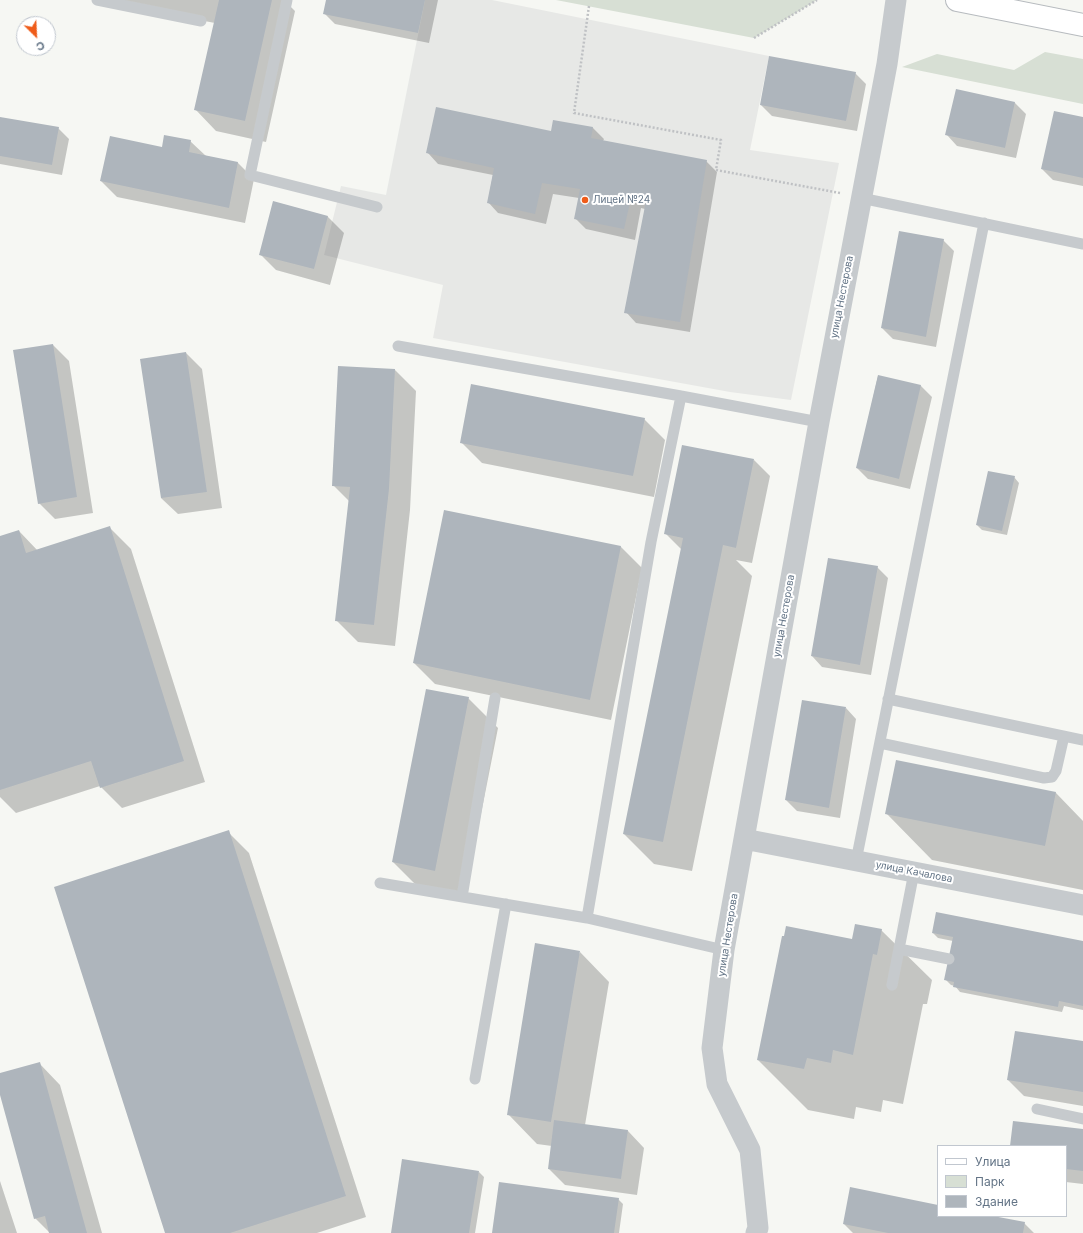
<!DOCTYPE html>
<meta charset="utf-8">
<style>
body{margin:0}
#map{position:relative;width:1083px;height:1233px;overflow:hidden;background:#f6f7f3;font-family:Inter,sans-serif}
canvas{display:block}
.legend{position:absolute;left:937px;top:1145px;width:130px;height:72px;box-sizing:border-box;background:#fff;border:1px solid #c1c7cf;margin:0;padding:5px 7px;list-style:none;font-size:12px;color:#637486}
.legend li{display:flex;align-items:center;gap:8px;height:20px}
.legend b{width:20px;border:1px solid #c1c7cf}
.north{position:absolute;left:16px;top:16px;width:40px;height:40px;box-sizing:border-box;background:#fff;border:1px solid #c1c7cf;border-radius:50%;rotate:156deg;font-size:11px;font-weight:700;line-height:16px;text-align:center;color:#637486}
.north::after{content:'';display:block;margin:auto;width:14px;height:18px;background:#ef5c1a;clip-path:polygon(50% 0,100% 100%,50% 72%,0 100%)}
</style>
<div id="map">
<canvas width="1083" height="1233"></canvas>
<ul class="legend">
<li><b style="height:5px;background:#fff"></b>Улица</li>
<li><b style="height:11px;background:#d7dfd4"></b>Парк</li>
<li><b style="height:11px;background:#aeb5bc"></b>Здание</li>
</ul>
<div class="north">С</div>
</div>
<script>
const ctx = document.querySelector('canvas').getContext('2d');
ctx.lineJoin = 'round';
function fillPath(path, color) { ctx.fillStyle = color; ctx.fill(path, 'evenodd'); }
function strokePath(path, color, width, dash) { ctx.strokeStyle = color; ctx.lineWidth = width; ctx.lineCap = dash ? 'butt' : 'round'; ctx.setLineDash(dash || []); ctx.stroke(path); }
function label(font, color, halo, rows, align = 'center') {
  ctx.font = font + ' Inter,sans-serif'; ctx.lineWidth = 4; ctx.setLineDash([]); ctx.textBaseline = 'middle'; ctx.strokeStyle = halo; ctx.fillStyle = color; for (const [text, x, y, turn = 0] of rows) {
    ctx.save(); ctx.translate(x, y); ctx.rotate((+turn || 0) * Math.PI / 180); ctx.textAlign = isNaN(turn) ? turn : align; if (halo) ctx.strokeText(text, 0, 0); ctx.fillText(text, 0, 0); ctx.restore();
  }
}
const built = new Path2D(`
 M425 0H492L769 56 750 150 839 163 791 400 730 392 433 338 443 285 324 255 341 186 386 195Z`);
const green = new Path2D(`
 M556 0H817L754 38Z
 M1045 52 1083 59V104L902 67 937 54 1014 70Z`);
const shadow = new Path2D(`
 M93 0H284L295 11 266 142 216 131 195 109 215 23Z
 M327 0H438L429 43 335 24 324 13Z
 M855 73 866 84 857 131 772 116 761 105Z
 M957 90 1015 103 1026 114 1016 158 957 146 947 135Z
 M0 118 58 128 69 139 62 175 0 164Z
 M1083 119V186L1053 180 1042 169Z
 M593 128 604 139 603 141 706 161 717 172 690 332 636 323 626 312 645 209 641 208 635 240 586 229 575 218 579 198 553 194 546 224 498 213 488 202 493 175 438 164 428 153 551 132Z
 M190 141 206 156 238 163 254 179 245 223 117 197 101 181 163 148Z
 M274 203 328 217 344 233 330 285 276 270 260 254Z
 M943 240 954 251 936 347 893 339 882 328Z
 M53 345 69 361 93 513 55 519 39 503Z
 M186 353 202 369 222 508 178 514 161 498Z
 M339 367 395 370 416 391 410 510 395 646 358 642 337 621 350 502 333 485Z
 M878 376 921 386 932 397 910 489 868 479 857 468Z
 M644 419 665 440 654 497 482 463 461 442Z
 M754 460 770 476 752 563 736 560 752 576 692 871 654 864 624 834 682 550 665 533Z
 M1014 477 1019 483 1007 535 982 530 977 525Z
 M445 511 621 547 642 568 611 720 435 684 414 663Z
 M110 528 131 549 205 782 122 808 100 786 16 813 0 797V537L19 531 38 551Z
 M877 567 888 578 871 675 822 667 812 656Z
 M468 698 498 728 464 900 423 892 393 862Z
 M846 708 856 719 840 818 797 811 786 800Z
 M1056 793 1083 821V890L932 860 887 814Z
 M228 832 249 853 366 1217 317 1233H166Z
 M881 930 932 980 927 1004H923L903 1104 883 1100 881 1112 856 1107 854 1119 808 1110 758 1060 853 941Z
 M933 933 1083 942V1010L1064 1006 1062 1012 960 992 955 986 951 985 946 980 953 941 938 938Z
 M580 952 609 982 585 1125 628 1131 644 1148 637 1195 565 1185 549 1169 552 1146 537 1144 508 1114Z
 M1083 1042V1106L1024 1096 1008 1080Z
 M39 1063 60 1085 102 1233H50L35 1218 0 1092V1075Z
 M1083 1130V1184L1066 1182V1146H1011Z
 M479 1172 484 1177 475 1233H392Z
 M0 1181 17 1233H0Z
 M618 1199 623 1204 619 1233H493Z
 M938 1206V1216H988L1024 1223 1034 1233H853L844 1224Z`);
const building = new Path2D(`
 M219 0H272L245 121 194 110Z
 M326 0H425L418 33 323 14Z
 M769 56 856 72 846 121 760 105Z
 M956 89 1015 102 1005 148 945 135Z
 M436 107 551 131 553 120 593 127 591 138 707 160 680 322 624 313 646 201 631 198 624 229 574 219 580 189 542 183 535 214 487 203 494 168 426 153Z
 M1054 111 1083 117V178L1041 169Z
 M0 117 59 127 52 165 0 156Z
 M164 135 191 140 189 152 238 162 229 208 100 181 110 136 162 147Z
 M273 201 328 216 314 269 259 255Z
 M899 231 944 239 926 337 881 328Z
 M53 344 77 497 38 504 13 350Z
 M186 352 207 492 161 498 140 359Z
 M338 366 395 369 389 489 374 625 335 621 350 487 332 486Z
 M878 375 921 385 899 479 856 468Z
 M471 384 645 418 633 476 460 443Z
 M682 445 754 459 736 548 723 545 663 842 623 834 683 538 664 534Z
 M988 471 1015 476 1002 531 976 525Z
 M444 510 621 546 590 700 413 663Z
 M110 526 184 761 100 788 91 761 0 790V536L19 530 26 553Z
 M828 558 878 566 860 665 811 656Z
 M426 689 469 697 435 871 392 862Z
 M802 700 846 707 829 808 785 800Z
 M896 760 1056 792 1045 846 885 814Z
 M229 830 346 1196 230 1233H165L54 887Z
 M936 912 1083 941V1006L1059 1001 1058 1007 953 987 954 982 944 980 953 937 932 933Z
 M855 924 882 929 877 955 873 954 853 1055 833 1050 831 1063 807 1058 804 1069 757 1060 782 936H784L786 926 852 939Z
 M535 943 580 951 551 1122 507 1115Z
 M1015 1031 1083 1041V1092L1007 1080Z
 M40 1062 87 1233H49L45 1216 34 1219 0 1095V1073Z
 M554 1120 628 1130 621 1179 548 1169Z
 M1013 1121 1083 1129V1171L1066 1169V1146H1010Z
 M402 1159 479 1171 469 1233H391Z
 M499 1182 619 1198 614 1233H492Z
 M850 1187 938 1205V1216H993L1025 1222 1023 1233H888L843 1224Z`);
const path = new Path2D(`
 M589 6 574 113 721 140 716 170 840 193
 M754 38 817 0`);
const service = new Path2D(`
 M97 0 201 21
 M287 0 250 175 377 207
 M861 198 1083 244
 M398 346 681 396 819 422
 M681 396 651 542 587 918 724 950
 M888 699 1083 740
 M880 743 1044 778 1052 777 1056 771 1064 736
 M856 861 984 223
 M380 883 587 918
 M462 897 495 698
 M899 949 949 959
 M892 985 914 872
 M475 1079 506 904
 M1037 1109 1083 1119`);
const minor = new Path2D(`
 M744 839 1083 905
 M756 1233 758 1228 750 1150 717 1084 712 1048 724 950 819 422 887 64 896 0`);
const primary = new Path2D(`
 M957 0 1083 25`);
const markers = [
 [585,200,4,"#ef5c1a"]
];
const poiNames = [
 ["Лицей №24",593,200]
];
const streetNames = [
 ["улица Нестерова",842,297,-79],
 ["улица Нестерова",784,616,-80],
 ["улица Качалова",914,872,11],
 ["улица Нестерова",728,935,-81]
];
fillPath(built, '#e7e8e6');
fillPath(green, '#d7dfd4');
fillPath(shadow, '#0003');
fillPath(building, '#aeb5bc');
strokePath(primary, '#b7bbbf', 24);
strokePath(path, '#bfc1c4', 2.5, [2, 2]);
strokePath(service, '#c6cacd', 11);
strokePath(minor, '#c6cacd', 21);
strokePath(primary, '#fff', 22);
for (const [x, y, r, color] of markers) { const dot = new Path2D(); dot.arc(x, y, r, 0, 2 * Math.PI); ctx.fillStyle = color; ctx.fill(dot); strokePath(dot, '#fff', 1.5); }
label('10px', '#637486', '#fff', poiNames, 'left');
label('10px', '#637486', '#fff', streetNames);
</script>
